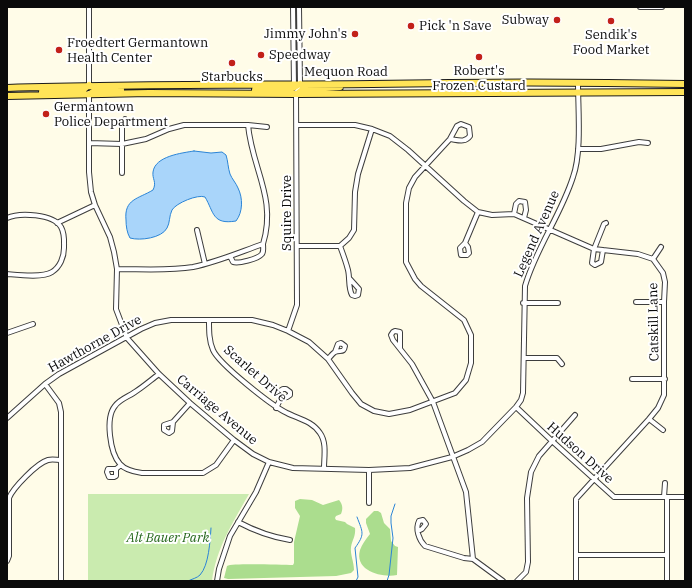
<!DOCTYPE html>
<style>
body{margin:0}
#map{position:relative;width:692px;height:588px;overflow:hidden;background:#fffce8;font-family:"IBM Plex Serif",serif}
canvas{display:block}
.frame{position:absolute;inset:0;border:8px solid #0a0a0a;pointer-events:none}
</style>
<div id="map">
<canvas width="692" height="588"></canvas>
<div class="frame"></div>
</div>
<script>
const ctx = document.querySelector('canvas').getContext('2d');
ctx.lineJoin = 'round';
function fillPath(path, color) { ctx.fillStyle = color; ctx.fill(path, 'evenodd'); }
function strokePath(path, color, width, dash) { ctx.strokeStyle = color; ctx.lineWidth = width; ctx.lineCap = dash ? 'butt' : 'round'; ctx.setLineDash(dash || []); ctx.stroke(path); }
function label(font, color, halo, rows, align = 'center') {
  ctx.font = font + ' "IBM Plex Serif",serif'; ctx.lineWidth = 4; ctx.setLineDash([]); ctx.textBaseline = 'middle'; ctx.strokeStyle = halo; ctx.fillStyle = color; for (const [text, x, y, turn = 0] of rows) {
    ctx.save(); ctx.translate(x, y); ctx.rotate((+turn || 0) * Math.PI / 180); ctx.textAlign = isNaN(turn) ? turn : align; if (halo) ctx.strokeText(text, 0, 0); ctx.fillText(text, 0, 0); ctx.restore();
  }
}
const green = new Path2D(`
 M88 494H249C233 522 216 549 212 581H88Z`);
const forest = new Path2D(`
 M300 499 312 500 323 505 339 500C343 505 343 509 341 514L336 516 335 518 336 520 345 522 347 524 355 528C356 536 352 540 351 547 350 554 354 562 354 570L351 573 336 576 228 579 224 578 227 566C232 563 282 565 293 565L294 563V542L300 516 295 508V501Z
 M374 511H378L381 513 384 523 390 529 391 541 395 546 398 547 397 575C382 578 354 571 360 550 362 544 366 539 370 534L366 523V519Z`);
const water = new Path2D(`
 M194 151 211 153 222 152 226 155C228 161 228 168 230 174 232 179 236 183 238 188 243 198 243 212 236 221 212 225 214 212 205 197 198 194 176 203 172 210 169 216 170 223 167 228 162 238 140 241 130 238 127 233 126 226 126 220 124 199 138 199 153 190 157 182 152 179 153 172 155 156 182 153 194 151Z`);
const stream = new Path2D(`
 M188 581C192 579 197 578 200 575 209 565 210 541 211 528
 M356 581 358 577 355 548C365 534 363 533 357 517
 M387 581 389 575 393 538 391 523V516L395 504`);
const minor = new Path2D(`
 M89 7V87
 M293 7 294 86
 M640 7H662
 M89 93V172L91 192 95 205 110 237 114 252 117 269 116 309 127 338 159 374 190 403 234 440 253 454 269 462 293 468 369 470 410 468 452 457 468 450 482 442 516 407 521 400 523 393 525 286C536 248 561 215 573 177 582 152 578 110 578 82
 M296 94 300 84 299 7
 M297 125H355L372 129 390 136 408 150 464 201 478 212 492 215 514 214 594 249 638 254 653 259 663 273 665 282 664 302V395L658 408 649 419 576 499V581
 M89 143 122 144 146 139 169 129 184 125H248L267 127
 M578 149H601L639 142 648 143
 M122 173V126L125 119
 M514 214 516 204 519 201 525 202 526 210 524 218
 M7 218C20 212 53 214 61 227 65 234 64 241 64 248 64 257 60 267 52 272 43 278 19 275 7 274
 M57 223 95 205
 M197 230 205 264
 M465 243 468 247 469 253 467 255H461L460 248 465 243 478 212
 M297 246H340L349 238 354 230 355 192 358 174 372 129
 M340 246C343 254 346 262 348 270 350 278 348 288 352 295L355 296 358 295 359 289 350 279
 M603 250 601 262 595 265 592 263 594 249 604 224 606 223
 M230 256 233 262C238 264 258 259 262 254 264 251 263 247 263 244
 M653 259 661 247
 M117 269C142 269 169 271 193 267 217 262 240 252 263 244 277 198 252 169 248 125
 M636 302H664
 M523 303H558
 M209 320C209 331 209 341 213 350 219 364 272 406 287 413 299 419 312 421 320 433 327 443 324 457 324 468
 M288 331 297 305 296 92
 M7 333 33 324
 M400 348V332L395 331 393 332 391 335 393 340 412 364 433 402 466 492 473 559
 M524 358H557L562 364
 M328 359C330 357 333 353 335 352 341 350 344 353 345 346L341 343 338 344 335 352
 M159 374C151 380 143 387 135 392 128 397 120 399 115 406 105 418 110 453 120 464 125 470 135 472 142 473H203L216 465 234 440
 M632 379H665
 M45 384 59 403 61 412V581
 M516 407 552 441 614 497H685
 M276 408 281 398 280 391 283 389H286L290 392V395L287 397 281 398
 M7 418 45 384 59 374 141 329 155 323 171 320H252L273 325 288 331 309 342 328 359 352 393 361 404 374 411 389 414 410 410 455 393 466 380 471 363V335L464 320 421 286 415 279 406 262V203L409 188 415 177 450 139 457 126 461 124 469 127 470 136C465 143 458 140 450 139
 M649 419 663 430
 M173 422 172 431 169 433 164 430V425L173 422 190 403
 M116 469V476L114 477H109L107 472 108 469H116L121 465
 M369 470V503
 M664 497 665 483
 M238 522C255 531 271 537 290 540
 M418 531 422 529 426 524 423 520 419 521C415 529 419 540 425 546L464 558 473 559
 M576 555H667
 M473 559 503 581
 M7 561 9 556V498C13 488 37 463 48 460 52 459 57 460 61 460
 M217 581 219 569 230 536 256 492 269 462
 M517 581 526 572 528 562 527 498 531 472 539 456 575 415
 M667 581V497`);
const primary = new Path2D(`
 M7 88C129 84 250 85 372 84 476 82 581 82 685 84
 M255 90 293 88 300 84
 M42 92 83 90 89 85
 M90 94C98 87 111 90 121 89
 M297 94 302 90 306 89 340 87
 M7 96 149 93 296 94 685 92`);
const markers = [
 [557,20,4,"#c2201a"],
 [611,21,4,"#c2201a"],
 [411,26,4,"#c2201a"],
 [355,34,4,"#c2201a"],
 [59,50,4,"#c2201a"],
 [261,55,4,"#c2201a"],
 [479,57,4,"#c2201a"],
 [232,63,4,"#c2201a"],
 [46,114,4,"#c2201a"]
];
const poiNames = [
 ["Subway",549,20,"right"],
 ["Pick 'n Save",419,26],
 ["Jimmy John's",347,34,"right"],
 ["Sendik's",611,35,"center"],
 ["Food Market",611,50,"center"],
 ["Froedtert Germantown",67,43],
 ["Health Center",67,58],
 ["Speedway",269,55],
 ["Robert's",479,71,"center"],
 ["Frozen Custard",479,86,"center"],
 ["Starbucks",232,77,"center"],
 ["Germantown",54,107],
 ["Police Department",54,122]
];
const streetNames = [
 ["Mequon Road",346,72],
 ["Squire Drive",287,213,-90],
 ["Legend Avenue",537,234,-66],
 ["Catskill Lane",654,322,-91],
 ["Hawthorne Drive",95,344,-29],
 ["Scarlet Drive",255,374,41],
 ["Carriage Avenue",217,410,40],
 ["Hudson Drive",580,453,42]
];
const parkNames = [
 ["Alt Bauer Park",168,538]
];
fillPath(green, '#caebaf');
fillPath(forest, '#abdd8e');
fillPath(water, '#a9d5fa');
strokePath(water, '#2b84d6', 1);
strokePath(stream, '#2b84d6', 1);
strokePath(minor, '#3d3d3d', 6);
strokePath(primary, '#1b1b1b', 8);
strokePath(minor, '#fff', 4);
strokePath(primary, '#ffe458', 6);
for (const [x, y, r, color] of markers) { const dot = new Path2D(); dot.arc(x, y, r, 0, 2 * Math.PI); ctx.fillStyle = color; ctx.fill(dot); strokePath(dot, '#fff', 1.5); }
label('13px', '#0a0a0a', '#fff', poiNames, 'left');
label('13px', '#0a0a0a', '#fff', streetNames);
label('italic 13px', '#226518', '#fff', parkNames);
</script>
